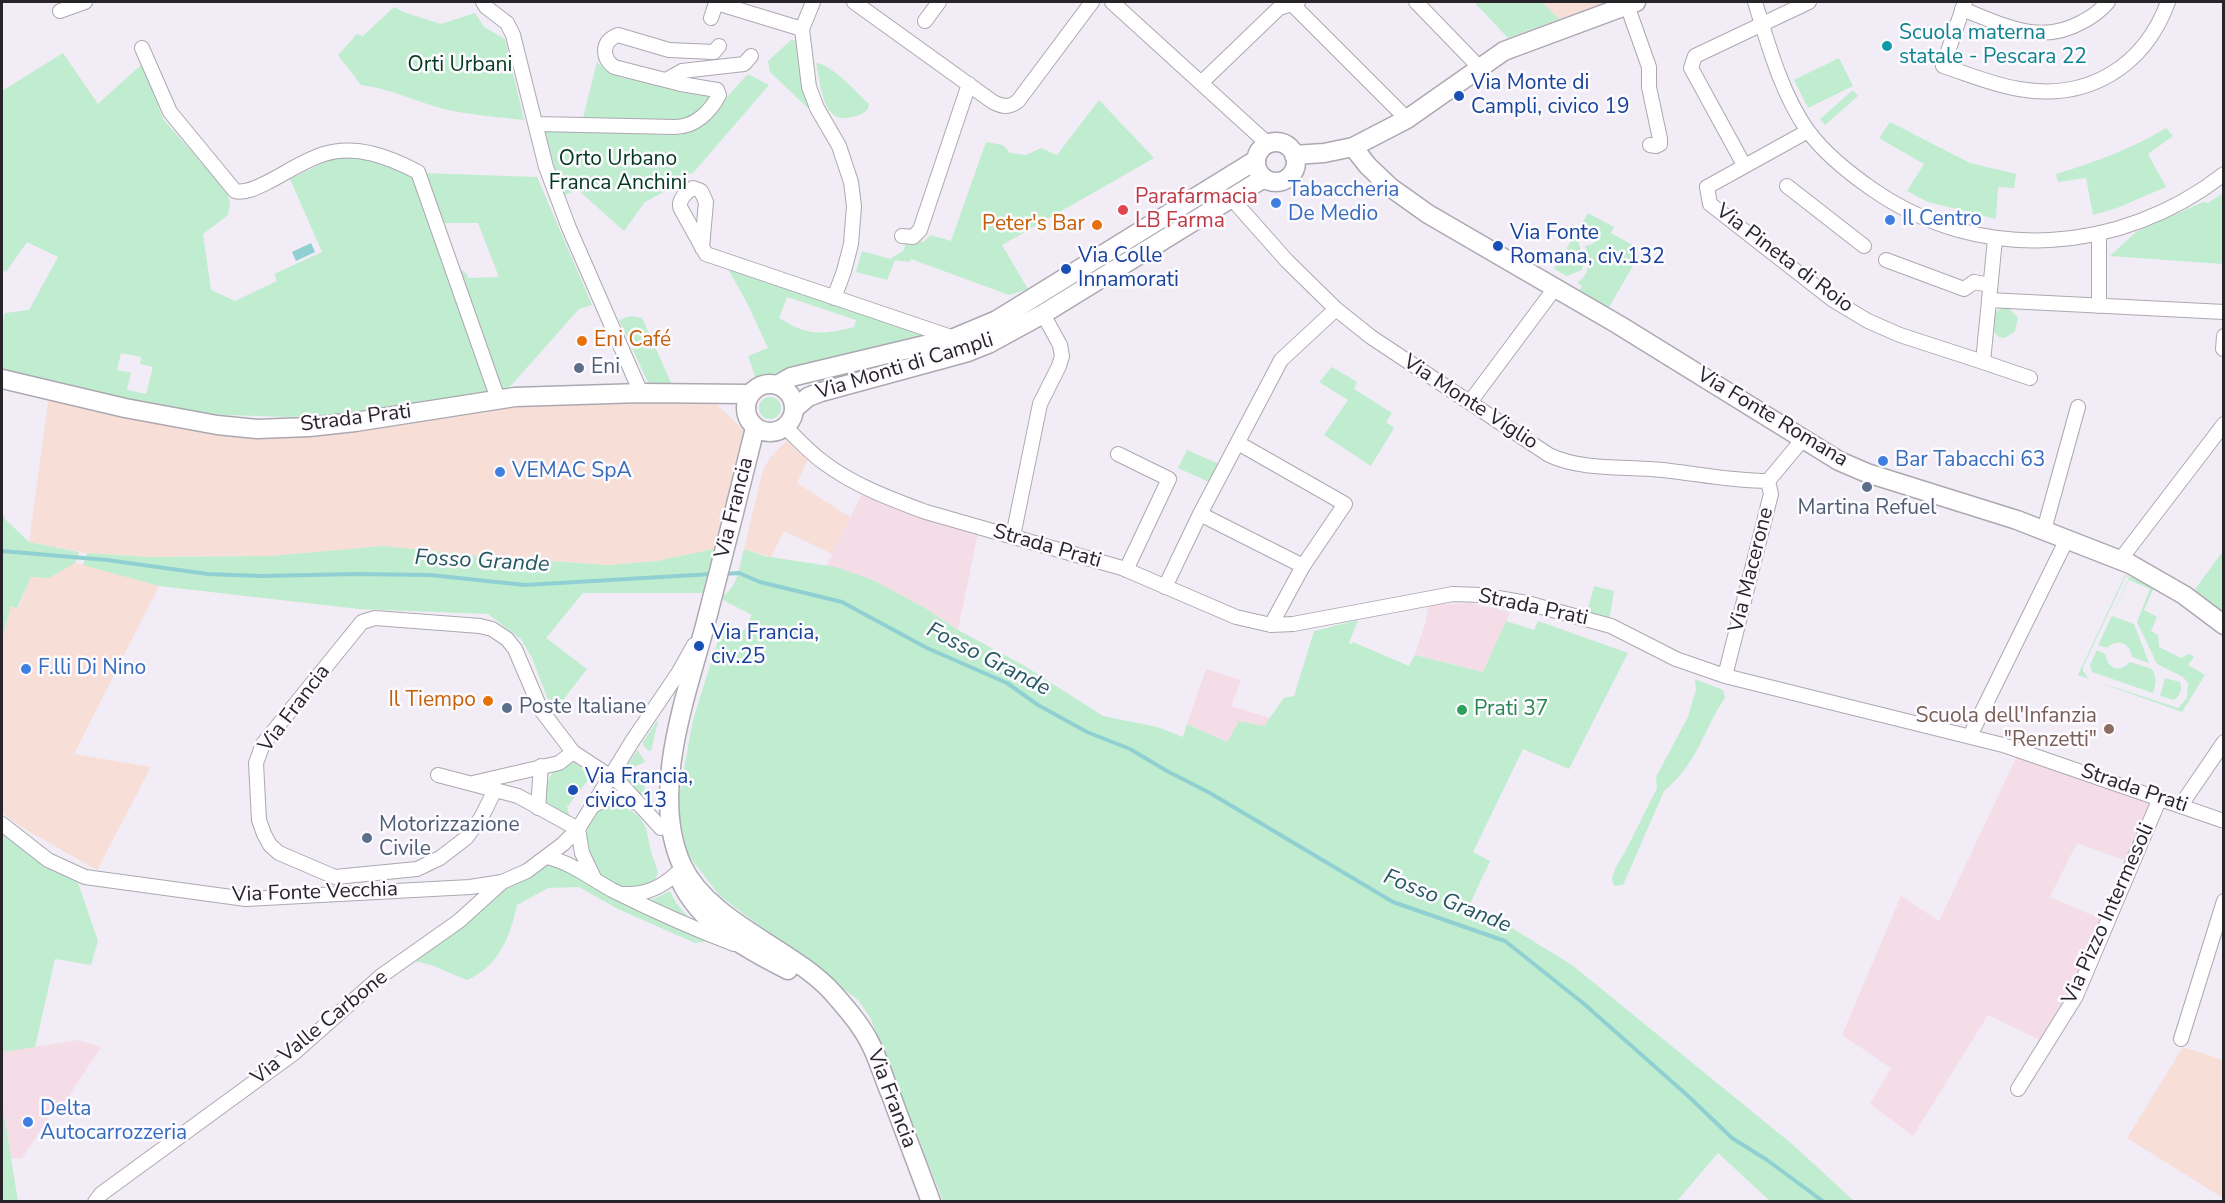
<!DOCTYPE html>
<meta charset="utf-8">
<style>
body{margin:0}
#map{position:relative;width:2225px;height:1203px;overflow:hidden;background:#f1ecf6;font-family:"Nunito Sans",sans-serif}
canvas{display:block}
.frame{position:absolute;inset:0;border:3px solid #272529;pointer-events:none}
</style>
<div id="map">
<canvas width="2225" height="1203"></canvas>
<div class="frame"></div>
</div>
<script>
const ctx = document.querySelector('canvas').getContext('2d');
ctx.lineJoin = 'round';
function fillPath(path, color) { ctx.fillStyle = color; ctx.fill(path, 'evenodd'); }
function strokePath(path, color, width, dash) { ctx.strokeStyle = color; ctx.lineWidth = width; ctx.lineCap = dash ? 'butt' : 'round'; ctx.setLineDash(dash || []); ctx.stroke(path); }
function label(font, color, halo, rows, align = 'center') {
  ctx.font = font + ' "Nunito Sans",sans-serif'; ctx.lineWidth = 5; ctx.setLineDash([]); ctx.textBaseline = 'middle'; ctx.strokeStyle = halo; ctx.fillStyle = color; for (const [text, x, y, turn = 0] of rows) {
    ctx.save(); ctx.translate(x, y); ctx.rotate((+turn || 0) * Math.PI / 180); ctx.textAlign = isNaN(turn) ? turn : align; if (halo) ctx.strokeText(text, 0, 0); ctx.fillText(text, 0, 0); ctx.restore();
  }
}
const commercial = new Path2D(`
 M1542 2H1607L1559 19Z
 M49 396 224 431 506 404 713 401 747 433 718 548 657 561 608 565 491 557 383 546 270 556 148 557 87 553 29 542Z
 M790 437 809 457 797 483 850 517 832 554 784 531 771 557 744 549 763 470 770 458Z
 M73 562 159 586 74 754 151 767 97 870 23 828 2 813V639L11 606 18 608 31 577 49 578Z
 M2183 1047 2223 1060V1198L2127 1138Z`);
const industrial = new Path2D(`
 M863 492 897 508 930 520 978 533 958 630 925 608 873 580 826 566Z
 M1469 603 1510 612 1484 672 1415 655 1426 621 1428 605Z
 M1206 669 1241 680 1231 706 1270 718 1264 726 1228 742 1187 724Z
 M2017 756 2152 800 2127 861 2077 843 2050 897 2103 920 2077 987 2044 1042 1988 1015 1913 1136 1870 1104 1891 1068 1842 1035 1901 896 1939 921Z
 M78 1040 101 1047 66 1100 58 1104 22 1158 10 1159 2 1102V1052Z`);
const green = new Path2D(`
 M1474 2H1542L1559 19 1508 38Z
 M394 7 406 13 441 24 475 13 484 27 505 39 524 120C497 117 468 115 441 108 414 101 389 88 361 85L338 55 357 34 363 36Z
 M791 40 801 41 812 112 770 72 768 61Z
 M63 53 98 104 143 63 163 119 226 190 230 203 228 215 203 234 211 290 235 301 277 281 274 274 322 252 290 179 340 155 369 158 410 174 419 184 445 258 467 274 468 278 499 277 478 223H438L420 173 537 177 592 305 579 309 507 390 357 413 287 417 198 414 2 372V323L5 313 29 310 58 257 27 242 6 272 2 270V91ZM121 353 141 357 140 364 153 367 146 394 127 390 131 373 117 370Z
 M1839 58 1853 86 1808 108 1794 80Z
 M597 62 608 72 622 78 714 93 710 102 685 122 583 118Z
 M816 63C833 65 856 92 869 104L868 109C862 115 855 117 846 118 822 121 820 80 816 63Z
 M748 74 769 85 693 173 679 177 671 188 645 202 624 231 578 190 562 196 545 131 681 135C707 122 728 95 748 74Z
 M1853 90 1858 96 1825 125 1820 119Z
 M1099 100 1154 158 1002 245 1028 289 1009 295 911 259 909 262 895 260 887 280 856 272 862 251 890 259 903 251 907 241 923 242 931 235 951 241 986 142 1003 145 1010 153 1026 155 1041 148 1057 155Z
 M1890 122 1970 163 2016 174 2014 188 1998 187 1996 219 1928 202 1907 191 1924 164 1879 138Z
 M2166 128 2173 136 2148 154 2166 187 2117 208 2093 215 2086 178 2058 182 2056 174C2095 162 2132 149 2166 128Z
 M2223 193V264L2110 256 2136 232 2203 202 2208 203Z
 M1588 213 1614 227 1611 233 1638 248 1634 254 1638 257 1608 309 1579 292 1582 286 1577 283C1590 275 1591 259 1585 246L1593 244 1597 238 1593 229 1584 228 1578 234C1577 247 1587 256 1582 270L1567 276 1554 269Z
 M727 267 936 335 762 379 758 385 748 356 768 348 747 303ZM787 297 856 320 854 327C823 335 807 336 779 318Z
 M2003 307 2010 309 2018 318 2015 331 2005 338 1998 337 1993 329 1994 313Z
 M630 316 642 318 673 387H650L619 320Z
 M1332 367 1357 382 1354 389 1392 413 1386 422 1394 428 1371 466 1324 435 1348 400 1319 382Z
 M759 408a11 11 0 1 1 22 0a11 11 0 1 1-22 0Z
 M1187 450 1219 464 1209 482 1178 468Z
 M2 512 5 519 29 542 79 552 75 563 49 578 31 577 17 608 11 606 2 639Z
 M383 546 491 557 608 565 657 561 718 548 705 593H583L546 638 587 669 553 713 532 658 521 639 488 614 359 609 159 586 83 565 87 553 148 557 270 556Z
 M744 549 764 556 836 567 873 580 925 608 958 630 1023 665 1103 716 1157 727 1183 737 1187 724 1227 742 1239 721 1264 726 1284 698 1294 696 1314 631 1358 620 1349 643 1352 644 1353 642 1409 666 1415 655 1483 672 1506 621 1534 630 1538 621 1628 653 1569 769 1523 749 1473 852 1490 861 1468 908 1494 917 1572 965 1792 1144 1854 1201H1770L1718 1153 1677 1201H943L870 1017 858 1000 720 896 688 855 677 807 693 720 724 621 744 631 752 615 719 598C738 590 739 567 744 549Z
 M2223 551V617L2193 592Z
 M2125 575 2154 587 2144 610 2157 617 2151 631 2158 635 2159 647 2181 658 2189 654 2194 657 2188 665 2205 675 2182 712 2078 675ZM2126 576 2129 578 2113 612 2129 580 2150 589 2137 622 2157 664 2183 677 2188 683 2187 698 2178 708 2089 679 2083 671V667Z
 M1594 586 1614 591 1609 621 1587 612Z
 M2112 616 2134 624 2149 663 2132 657C2130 642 2117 638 2107 648L2098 645Z
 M2097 650 2105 654 2108 663C2115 671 2123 670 2130 662L2152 669C2157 678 2156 684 2153 693L2092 672 2090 665Z
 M2165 678 2180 682C2183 690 2180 695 2174 700L2160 696Z
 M1695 679 1723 690 1725 698C1702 732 1698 763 1664 791L1623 885 1614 886 1612 879 1615 869 1627 848 1657 788 1656 777 1688 717 1696 689Z
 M657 721H658L651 751H649L643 745V742Z
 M638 750 645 762 622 772Z
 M575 763 596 779 594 782 588 780 567 807 570 817 544 801C546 779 551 766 575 763Z
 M643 771 645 773 644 796 642 798 621 778Z
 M620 803 639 816 646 828 651 852 658 872 653 886C644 887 629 891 620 888 581 874 569 811 620 803Z
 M2 831 43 864 78 883 98 941 91 965 55 959 35 1047 2 1052Z
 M547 857 709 941 695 943 618 909 579 887 548 888 517 905C510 937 499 966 467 980L431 965 411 960 505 886Z
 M670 891 676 903 690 919 647 902Z
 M2 1102 18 1201H2Z`);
const water = new Path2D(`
 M311 243 315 252 296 261 292 252Z`);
const stream = new Path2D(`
 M2 551 107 560 208 574 261 576 356 574 430 575 525 585 712 574
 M723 574 739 573 760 582 842 602 927 648 1007 683 1038 705 1087 732 1130 749 1167 771 1210 793 1393 902 1505 941 1583 1003 1687 1095 1732 1138 1767 1160 1824 1202`);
const street = new Path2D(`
 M483 2 486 7 507 23 513 35 546 167 569 228 641 393
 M813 2 802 29 809 87 817 108 839 146 851 182 854 206 851 244 844 271 834 298
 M854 2 993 102C1003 107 1009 108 1018 101L1092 2
 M1112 2 1268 144
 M1290 2 1407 119
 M1416 2 1480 68
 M1755 2C1768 44 1782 95 1808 131 1825 154 1849 173 1872 189 1981 265 2121 254 2224 174
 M1965 2 1943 66C1968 74 1993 85 2019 89 2088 101 2144 67 2168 2
 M1627 5 1649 67V87L1660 139V144L1656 146 1650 145
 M1962 9C2004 25 2039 46 2082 22 2092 17 2101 10 2108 2
 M60 11 85 2
 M711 18 715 6 720 4 802 29
 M925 21 939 2
 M142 48 170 112 235 191C246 194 260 186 270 181 287 172 305 160 324 154 356 144 389 157 418 172L498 399
 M666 80 682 71 744 64 751 56
 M1201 83 1279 8 1298 2
 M536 124 675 127C695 127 710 112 719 95L717 90 681 84 614 67C601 57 602 41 618 35L669 50 714 52 719 46
 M1808 131 1707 187 1710 204 1833 300 1868 321 1900 335 1983 362 1995 239
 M1744 165 1691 68 1695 56 1809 2
 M1787 186 1864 246
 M1232 199 1287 261 1336 309 1371 337 1549 455C1583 471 1625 466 1663 470 1698 474 1733 481 1768 481
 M2099 233V306
 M902 236 913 237 920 230 969 84
 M702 248 706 202 701 191 693 188C686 192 677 201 681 209L706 254 954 338
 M1886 260 1964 289 1974 282 1990 285
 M1989 300 2224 312
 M2223 349 2224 336
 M1983 362 2030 378
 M1470 402 1555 288
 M785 427C798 439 809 452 823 462 853 485 891 499 926 512L1122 568 1236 617 1271 625 1293 624 1453 594 1481 595 1527 603 1611 626 1676 659 1725 676 2003 745 2224 821
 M1238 443 1345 504 1303 566 1271 625
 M1118 454 1169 479 1126 570
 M1768 481 1803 439
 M1200 514 1303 566
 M2044 530 2078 407
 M1013 536 1040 404 1059 366 1062 356 1060 345 1043 314
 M2120 560 2224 424
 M1165 587 1200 514 1281 360 1336 309
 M1725 676 1771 494 1768 481
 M1970 736 2067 539
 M438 775 518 796 578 829
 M473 783 559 763 573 752
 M495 790 481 818 466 838 440 858 417 869 335 877 279 853 270 845 264 834 259 820 256 763 263 744 362 622 375 618 480 626 492 629 507 639 515 649 541 710 573 752 620 783 661 828
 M2181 805 2224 742
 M593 806C607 796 621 796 636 803
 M538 808 541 766
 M2 824 48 860 85 877 246 899 470 887 502 882
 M578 829 582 853 594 878
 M547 857C572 863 590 878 612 890 652 910 692 928 734 944
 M624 894C645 895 661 888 677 873
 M2181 1039 2224 901
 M2018 1089 2076 996 2160 798
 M95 1202 101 1194 294 1053 381 976 459 921 502 882 527 871 563 844 578 829 633 740 679 672 694 645`);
const secondary = new Path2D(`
 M1256 162a20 20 0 1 1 40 0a20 20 0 1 1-40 0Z
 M1353 147 1368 166 1390 187 1428 214 1619 325 1839 461 1867 473 2017 520 2130 564 2184 595 2224 625
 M1294 155 1324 153 1353 147 1407 119 1504 51 1636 2
 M2 379 125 408 217 425 257 429 309 427 355 422 515 397 641 393 750 394
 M746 408a24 24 0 1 1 48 0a24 24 0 1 1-48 0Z
 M777 385 791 377 954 338 997 320 1256 160
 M794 409 808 397 821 392 968 352 988 344 1043 314 1264 178
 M755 428C739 493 723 557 706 622 687 694 649 793 682 865 708 922 794 949 833 993 847 1009 862 1026 871 1045 879 1061 884 1079 891 1095 904 1131 918 1166 931 1202
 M680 880C700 924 746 949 788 970`);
const markers = [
 [1887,46,6,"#0f9aa8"],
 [1459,96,6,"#1a4fb4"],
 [1276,203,6,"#3f7fe0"],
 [1123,210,6,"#e0444e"],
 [1890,220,6,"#3f7fe0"],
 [1097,225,6,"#e8710a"],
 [1498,246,6,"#1a4fb4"],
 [1066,269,6,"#1a4fb4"],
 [582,341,6,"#e8710a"],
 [579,368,6,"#5c6f8a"],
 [1883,461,6,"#3f7fe0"],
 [500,472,6,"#3f7fe0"],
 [1867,487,6,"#5c6f8a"],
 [699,646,6,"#1a4fb4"],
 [26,669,6,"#3f7fe0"],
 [488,701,6,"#e8710a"],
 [507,708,6,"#5c6f8a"],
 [1462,710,6,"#2e9e5b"],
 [2109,729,6,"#8d6e63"],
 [573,790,6,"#1a4fb4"],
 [367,838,6,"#5c6f8a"],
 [28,1122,6,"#3f7fe0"]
];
const cultureNames = [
 ["Scuola materna",1899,34],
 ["statale - Pescara 22",1899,58]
];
const parkNames = [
 ["Orti Urbani",460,66],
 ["Orto Urbano",618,160],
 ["Franca Anchini",618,184]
];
const transitNames = [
 ["Via Monte di",1471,84],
 ["Campli, civico 19",1471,108],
 ["Via Fonte",1510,234],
 ["Romana, civ.132",1510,258],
 ["Via Colle",1078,257],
 ["Innamorati",1078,281],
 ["Via Francia,",711,634],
 ["civ.25",711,658],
 ["Via Francia,",585,778],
 ["civico 13",585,802]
];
const shopNames = [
 ["Tabaccheria",1288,191],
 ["De Medio",1288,215],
 ["Il Centro",1902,220],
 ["Bar Tabacchi 63",1895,461],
 ["VEMAC SpA",512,472],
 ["F.lli Di Nino",38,669],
 ["Delta",40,1110],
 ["Autocarrozzeria",40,1134]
];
const healthNames = [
 ["Parafarmacia",1135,198],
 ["LB Farma",1135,222]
];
const foodNames = [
 ["Peter's Bar",1085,225],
 ["Eni Café",594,341,"left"],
 ["Il Tiempo",476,701]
];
const streetNames = [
 ["Via Pineta di Roio",1784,259,37],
 ["Via Monti di Campli",905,367,-17],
 ["Via Monte Viglio",1470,403,33],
 ["Via Fonte Romana",1772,418,31],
 ["Strada Prati",356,419,-7],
 ["Via Francia",735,508,-76],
 ["Strada Prati",1047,547,16],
 ["Via Macerone",1752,570,-76],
 ["Strada Prati",1533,608,12],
 ["Via Francia",295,709,-53],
 ["Strada Prati",2134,789,19],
 ["Via Fonte Vecchia",315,893,-2],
 ["Via Pizzo Intermesoli",2109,914,-66],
 ["Via Valle Carbone",320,1028,-39],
 ["Via Francia",891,1099,69]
];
const serviceNames = [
 ["Eni",591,368],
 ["Martina Refuel",1867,509,"center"],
 ["Poste Italiane",519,708],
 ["Motorizzazione",379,826],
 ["Civile",379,850]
];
const leisureNames = [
 ["Prati 37",1474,710]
];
const educationNames = [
 ["Scuola dell'Infanzia",2097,717],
 ["\"Renzetti\"",2097,741]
];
const waterNames = [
 ["Fosso Grande",482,562,3],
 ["Fosso Grande",988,660,27],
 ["Fosso Grande",1447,902,22]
];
fillPath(commercial, '#f7ded6');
fillPath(industrial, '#f5dde8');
fillPath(green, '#c0edcf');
fillPath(water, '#90d0d2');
strokePath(stream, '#90d0d2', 4);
strokePath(street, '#aca8b1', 16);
strokePath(secondary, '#aca8b1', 21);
strokePath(street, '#fff', 14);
strokePath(secondary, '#fff', 18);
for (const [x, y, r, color] of markers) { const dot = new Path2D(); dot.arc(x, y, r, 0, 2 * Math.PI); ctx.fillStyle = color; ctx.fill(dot); strokePath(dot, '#fdfbff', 2); }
label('21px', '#0d838f', '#fdfbff', cultureNames, 'left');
label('21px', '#00391d', '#fdfbff', parkNames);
label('21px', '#164399', '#fdfbff', transitNames, 'left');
label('21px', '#366cbe', '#fdfbff', shopNames, 'left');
label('21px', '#be3a42', '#fdfbff', healthNames, 'left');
label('21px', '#c56008', '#fdfbff', foodNames, 'right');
label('21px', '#272529', '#fdfbff', streetNames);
label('21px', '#4e5e75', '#fdfbff', serviceNames, 'left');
label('21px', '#27864d', '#fdfbff', leisureNames, 'left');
label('21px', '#785e54', '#fdfbff', educationNames, 'right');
label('italic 22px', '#245a5d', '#fdfbff', waterNames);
</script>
